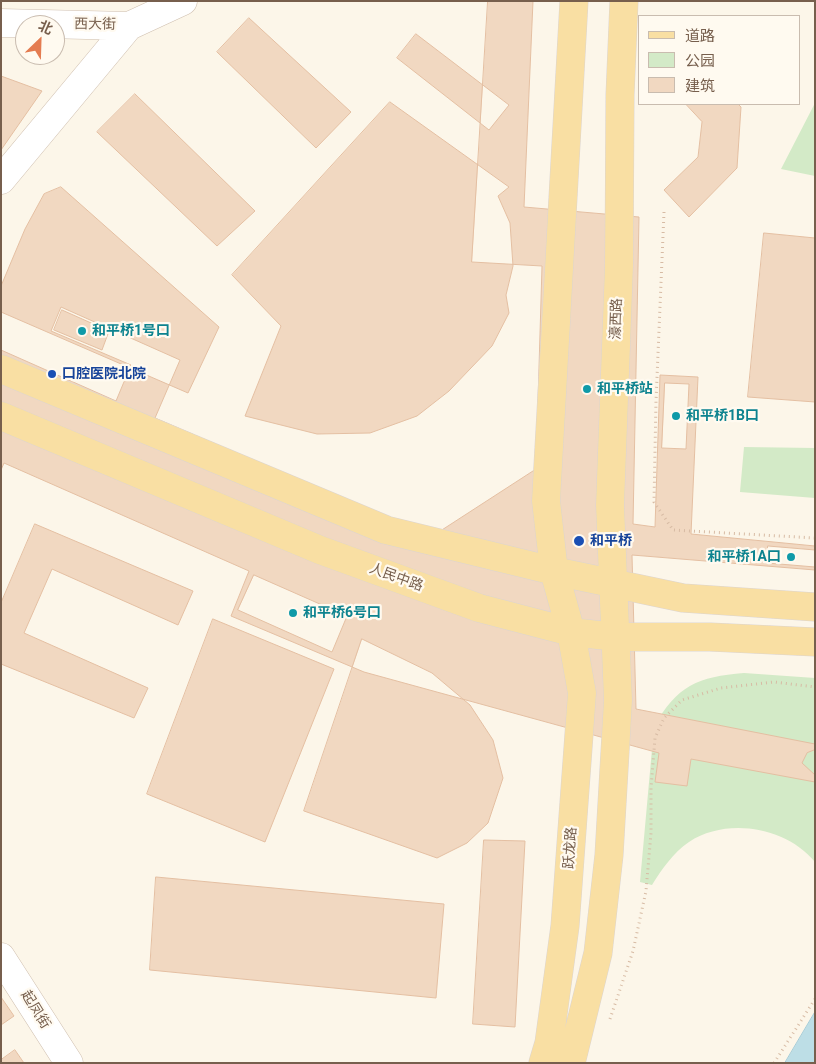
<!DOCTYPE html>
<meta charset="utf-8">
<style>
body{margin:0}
#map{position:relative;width:816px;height:1064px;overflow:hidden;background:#fcf6e9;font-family:Roboto,"Noto Sans SC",sans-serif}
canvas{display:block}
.frame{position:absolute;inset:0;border:2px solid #775f4d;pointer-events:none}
.legend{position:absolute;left:638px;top:15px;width:162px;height:90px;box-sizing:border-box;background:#fffaf0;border:1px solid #c9bcaf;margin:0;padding:6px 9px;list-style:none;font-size:15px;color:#775f4d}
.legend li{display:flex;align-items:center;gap:10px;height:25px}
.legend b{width:25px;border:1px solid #c9bcaf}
.north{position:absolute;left:15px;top:15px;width:50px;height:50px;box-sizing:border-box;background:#fffaf0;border:1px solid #c9bcaf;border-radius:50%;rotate:24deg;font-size:14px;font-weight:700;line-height:20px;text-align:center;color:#775f4d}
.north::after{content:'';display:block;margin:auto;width:18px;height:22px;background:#e47c51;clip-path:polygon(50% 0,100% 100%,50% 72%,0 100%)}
</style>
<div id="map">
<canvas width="816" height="1064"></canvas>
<div class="frame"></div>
<ul class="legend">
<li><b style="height:6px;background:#f9dfa3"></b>道路</li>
<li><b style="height:14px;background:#d3eac7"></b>公园</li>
<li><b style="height:14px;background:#f1d8c1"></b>建筑</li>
</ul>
<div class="north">北</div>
</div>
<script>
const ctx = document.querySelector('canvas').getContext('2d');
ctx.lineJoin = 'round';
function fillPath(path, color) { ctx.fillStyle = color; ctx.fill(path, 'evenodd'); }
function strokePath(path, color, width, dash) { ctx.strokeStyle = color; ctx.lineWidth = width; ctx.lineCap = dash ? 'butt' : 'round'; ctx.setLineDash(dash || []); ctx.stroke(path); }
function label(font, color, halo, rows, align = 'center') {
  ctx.font = font + ' Roboto,"Noto Sans SC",sans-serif'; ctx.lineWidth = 4.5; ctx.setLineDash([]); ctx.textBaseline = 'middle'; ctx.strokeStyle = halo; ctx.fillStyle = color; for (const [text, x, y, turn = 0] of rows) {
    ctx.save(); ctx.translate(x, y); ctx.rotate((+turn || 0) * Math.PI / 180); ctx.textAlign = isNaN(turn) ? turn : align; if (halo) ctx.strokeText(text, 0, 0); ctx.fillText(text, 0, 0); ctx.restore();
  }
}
const green = new Path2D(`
 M815 103V176L781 169Z
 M744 447 815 448V498L740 492Z
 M744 673 815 678V862C786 827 727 817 689 842 673 853 662 869 652 885L640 882 654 727C677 685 698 677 744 673Z`);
const water = new Path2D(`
 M815 1012V1063H785Z`);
const building = new Path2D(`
 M488 1H533L524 207 639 217 633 524 655 527 660 375 698 377 691 534 815 546V570L632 555 636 709 815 744V782L691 759 687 786 655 782 659 753 364 672 231 616 249 571 4 463 1 470V350L116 401 131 365 51 331 61 307 180 360 155 418 431 537 536 469 542 266 472 262Z
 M249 18 351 112 316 148 217 52Z
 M416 34 509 105 489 130 397 58Z
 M1 76 42 91 1 150Z
 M135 94 255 211 217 246 97 132Z
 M390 102 509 187 498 196 510 223 513 266 506 295 509 313 492 346 449 391 417 416 370 433 317 434 245 416 281 326 232 275Z
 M686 104H738L741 107 737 168 689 217 664 190 698 157 702 122Z
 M61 187 219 327 188 393 1 312V286L25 229 44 194Z
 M764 233 815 238V402L748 397Z
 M62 310 109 331 102 350 54 330Z
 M665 383 689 384 686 449 662 448Z
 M35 524 193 591 178 625 52 569 24 633 148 688 134 718 1 664V603Z
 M768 546 815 550V567L767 563Z
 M254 575 347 616 332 652 238 610Z
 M213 619 334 669 265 842 147 794Z
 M362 639 432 673 470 705 493 740 503 778 488 823 467 843 437 858 304 811Z
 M815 750V775L802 763 807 753Z
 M484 840 525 841 515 1027 473 1024Z
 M156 877 444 904 436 998 150 970Z
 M1 997 14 1016 1 1025Z
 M15 1050 24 1063H1V1060Z`);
const path = new Path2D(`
 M664 212 656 401 654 502 673 530 815 538
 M610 1019 633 951 646 891 651 833V788L655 738 664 718 682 700 721 688 774 682 815 687
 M774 1063 815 999`);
const minor = new Path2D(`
 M1 23 129 26
 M1 180 129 26 183 1
 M1 957 69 1063`);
const major = new Path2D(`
 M1 369 386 530 554 571 683 598 815 607
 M1 416 320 550 479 608 571 632 616 637H710L815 642
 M543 1063 549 1043 565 926 582 693 571 632 554 571 546 501 574 1
 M571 1063 598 953 609 855 618 700 610 505 619 266 620 95 624 1`);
const markers = [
 [82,331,5,"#0f9aa8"],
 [52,374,5,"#1a4fb4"],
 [587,389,5,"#0f9aa8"],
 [676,416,5,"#0f9aa8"],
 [579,541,6,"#1a4fb4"],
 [791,557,5,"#0f9aa8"],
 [293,613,5,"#0f9aa8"]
];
const streetNames = [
 ["西大街",95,25,1],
 ["濠西路",617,319,-88],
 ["人民中路",396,578,20],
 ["跃龙路",571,848,-86],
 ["起凤街",35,1010,58]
];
const cultureNames = [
 ["和平桥1号口",92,331],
 ["和平桥站",597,389],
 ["和平桥1B口",686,416],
 ["和平桥1A口",781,557,"right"],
 ["和平桥6号口",303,613]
];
const transitNames = [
 ["口腔医院北院",62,374],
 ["和平桥",590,541]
];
fillPath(green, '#d3eac7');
fillPath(water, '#bddee6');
strokePath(water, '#a4ccd8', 1);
fillPath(building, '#f1d8c1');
strokePath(building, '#e4bfa2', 1);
strokePath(minor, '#cfbfaf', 29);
strokePath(major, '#dcd5d1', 29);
strokePath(path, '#d7bba4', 3, [1, 4]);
strokePath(minor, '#fff', 28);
strokePath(major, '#f9dfa3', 28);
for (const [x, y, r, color] of markers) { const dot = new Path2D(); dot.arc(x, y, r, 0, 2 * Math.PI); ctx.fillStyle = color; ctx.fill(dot); strokePath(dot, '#fffaf0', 2); }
label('14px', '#775f4d', '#fffaf0', streetNames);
label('bold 14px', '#0d838f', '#fffaf0', cultureNames, 'left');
label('bold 14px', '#164399', '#fffaf0', transitNames, 'left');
</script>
